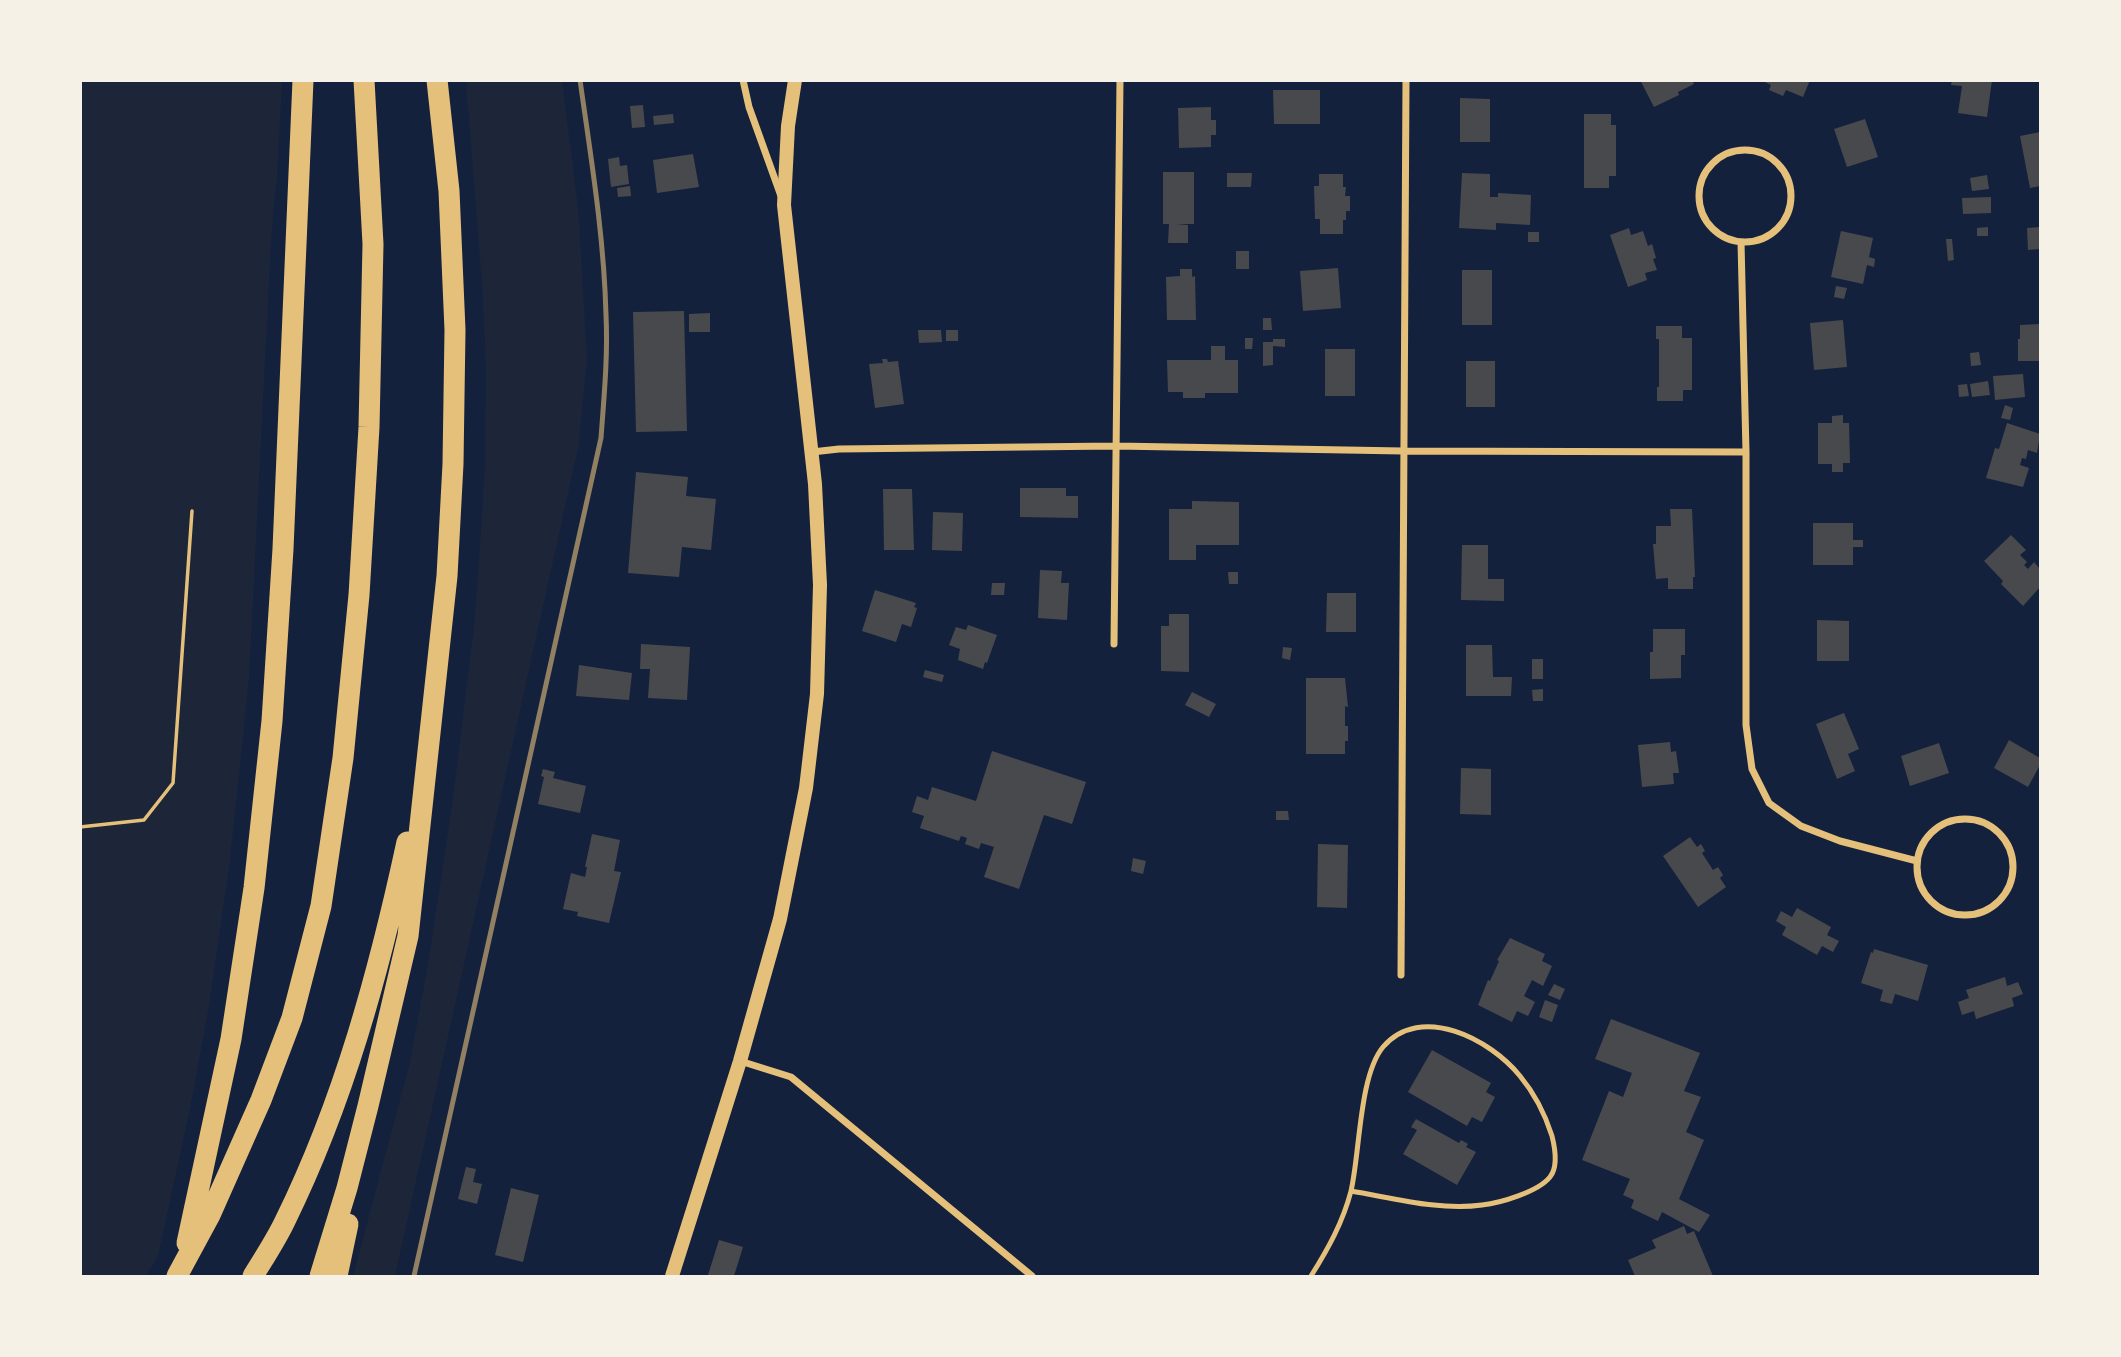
<!DOCTYPE html>
<style>
body{margin:0}
#map{position:relative;width:2121px;height:1357px;overflow:hidden;background:#14213d;font-family:"Exo 2",sans-serif}
canvas{display:block}
.frame{position:absolute;inset:0;border:82px solid #f6f1e7;pointer-events:none}
</style>
<div id="map">
<canvas width="2121" height="1357"></canvas>
<div class="frame"></div>
</div>
<script>
const ctx = document.querySelector('canvas').getContext('2d');
ctx.lineJoin = 'round';
function fillPath(path, color) { ctx.fillStyle = color; ctx.fill(path, 'evenodd'); }
function strokePath(path, color, width, dash) { ctx.strokeStyle = color; ctx.lineWidth = width; ctx.lineCap = dash ? 'butt' : 'round'; ctx.setLineDash(dash || []); ctx.stroke(path); }
const green = new Path2D(`
 M80 81H282L277 174 271 241 249 678 230 860 208 1011 190 1109 158 1256 146 1276H81Z
 M466 81H562L578 207 587 358 578 448 395 1276H353L409 1066 428 965 453 799 475 618 485 470 486 370 483 296Z`);
const building = new Path2D(`
 M1640 80H1692L1694 84 1678 92 1679 95 1654 107Z
 M1761 80H1810L1803 97 1786 90 1783 96 1769 90 1771 85Z
 M1952 80H1992L1987 117 1958 113 1962 86 1951 85Z
 M1273 90H1320V124H1274Z
 M1460 98 1490 99V142H1460Z
 M643 105 645 127 632 128 630 106Z
 M1211 107V120H1216V135H1211V147L1179 148 1178 108Z
 M673 114 674 123 654 125 653 116Z
 M1584 114H1611V125H1616V176H1609V188H1584Z
 M1865 119 1878 157 1847 167 1834 129Z
 M2040 132V186L2030 188 2020 136Z
 M693 154 699 187 657 193 653 160Z
 M619 157 620 166 627 165 629 184 611 187 608 159Z
 M1163 172H1194V224H1176L1188 225V243H1168L1169 224H1163Z
 M1227 173H1252L1251 187H1227Z
 M1462 173 1490 174V197H1498V193L1531 195 1530 225 1496 223V230L1459 228Z
 M1319 174H1343V187H1346L1345 196H1350V211H1346V220H1343V234H1320V219H1315L1314 186H1319Z
 M1987 175 1989 189 1972 191 1970 178Z
 M630 186 631 196 618 197 617 188Z
 M1991 197V213L1963 214 1962 198Z
 M1988 227V236H1977V228Z
 M2040 227V249L2028 250 2027 228Z
 M1629 228 1631 235 1643 231 1648 246 1652 244 1656 258 1653 259 1657 270 1645 273 1647 280 1628 287 1610 235Z
 M1841 231 1873 238 1869 257 1875 259 1874 267 1867 265 1863 284 1831 277Z
 M1528 232H1539V242H1528Z
 M1946 239H1952L1954 260 1948 261Z
 M1236 251H1249V269H1236Z
 M1338 268 1341 308 1303 311 1300 271Z
 M1180 269H1192V277L1195 276 1196 320H1167L1166 277 1180 276Z
 M1462 270H1492V325H1462Z
 M1836 286 1847 288 1844 299 1834 297Z
 M684 311 687 431 636 432 633 312Z
 M710 313V332H689V314Z
 M1263 318H1271L1272 330H1263Z
 M1843 320 1847 367 1814 370 1810 323Z
 M2040 324V361H2018V339H2020V325Z
 M1656 326H1682V338H1692V390H1683V401H1657V387H1659V339H1656Z
 M918 330H941L942 342 919 343Z
 M946 330H958V341H946Z
 M1245 338H1253L1252 349H1245Z
 M1273 339H1285V347L1273 346V365L1263 366V342H1273Z
 M1211 346H1225V360H1238V393H1205V398H1183V392H1168L1167 360H1211Z
 M1325 349H1355V396H1325Z
 M1979 352 1981 365 1971 366 1970 353Z
 M882 359H887L888 362 898 361 904 404 875 408 869 364 883 363Z
 M1466 361H1495V407H1466Z
 M2023 374 2025 397 1995 400 1993 376Z
 M1988 381 1990 395 1972 397 1970 384Z
 M1967 384 1969 396 1959 397 1958 385Z
 M2005 405 2013 408 2010 420 2001 418Z
 M1843 415V423H1849L1850 463H1843V472H1832V464H1818V423H1832V416Z
 M2007 423 2040 434 2037 453 2028 450 2026 459 2022 458 2020 465 2029 468 2023 487 1986 478 1995 448 1999 449Z
 M636 472 688 477 686 496 716 499 711 550 682 547 679 577 628 573Z
 M1020 488H1066V496H1078V518L1020 517Z
 M883 489H912L914 550H884Z
 M1192 501 1239 502V545H1196V560H1169V509H1192Z
 M1670 509H1692L1695 577H1693V589H1668V578L1656 579 1653 544H1656V526H1671Z
 M933 512 963 513 962 551 932 550Z
 M1813 523H1853V540H1863V547H1853V565H1813Z
 M2011 535 2026 550 2020 555 2027 562 2024 565 2028 569 2034 562 2040 569V587L2023 606 2001 584 2003 581 1984 561Z
 M1462 545H1488V579H1504V601L1461 600Z
 M1040 570 1062 571 1061 583H1069L1067 620 1038 618Z
 M1228 572H1238V584H1229Z
 M992 583H1005L1004 595H991Z
 M875 590 916 603 914 607 917 608 911 627 902 624 896 642 862 631Z
 M1327 593H1356V632H1326Z
 M1169 614H1189V672L1161 671V626H1169Z
 M1817 620 1849 621V661H1817Z
 M968 625 997 635 987 663 985 662 983 669 958 660 960 649 949 645 956 627 966 630Z
 M1653 629H1685V655H1681V678L1650 679V652H1653Z
 M641 644 690 647 687 700 648 698 650 669H640Z
 M1466 645H1492L1493 677H1512L1511 696H1466Z
 M1283 647 1292 648 1290 660 1282 658Z
 M1532 659H1543V679H1532Z
 M579 665 632 673 629 700 576 696Z
 M925 670 944 675 942 682 923 677Z
 M1306 678H1345L1348 707 1345 706V726H1348V741H1345V754H1306Z
 M1543 689V701H1533L1532 690Z
 M1192 692 1216 704 1209 717 1185 705Z
 M1844 713 1859 749 1848 754 1855 771 1837 779 1816 724Z
 M2009 740 2040 758V765L2028 787 1994 768Z
 M1670 742 1671 752 1676 751 1679 773H1673L1674 784 1642 787 1638 745Z
 M1939 743 1949 773 1910 786 1901 756Z
 M992 751 1086 782 1072 824 1044 815 1019 889 984 877 994 847 981 843 979 849 965 844 967 838 961 836 959 841 920 828 924 816 912 812 917 796 928 800 932 787 976 801Z
 M1461 768 1491 769V815L1460 814Z
 M543 769 555 772 553 778 586 786 580 813 538 804 544 777 541 776Z
 M1276 811H1288L1289 820H1276Z
 M592 834 620 840 614 871 621 872 609 923 577 916 578 912 563 909 571 873 585 877 587 867H585Z
 M1690 837 1697 847 1701 844 1705 851 1702 853 1713 870 1718 867 1723 875 1720 878 1726 887 1698 907 1663 856Z
 M1318 844 1348 845 1347 908 1317 907Z
 M1133 858 1146 861 1143 874 1131 871Z
 M1797 908 1831 927 1827 935 1839 941 1833 952 1822 946 1817 955 1782 935 1786 927 1776 921 1781 911 1792 917Z
 M1510 938 1545 954 1542 961 1552 966 1543 986 1532 980 1524 996 1535 1002 1528 1016 1517 1011 1512 1022 1478 1005 1488 980 1490 981 1499 961 1497 960Z
 M1874 949 1928 965 1918 1001 1895 994 1892 1004 1880 1001 1883 990 1861 983 1871 952 1873 953Z
 M2005 977 2007 986 2018 982 2023 994 2012 998 2014 1006 1976 1019 1974 1011 1962 1015 1958 1002 1969 998 1966 990Z
 M1554 984 1565 989 1560 1000 1548 995Z
 M1545 1000 1558 1005 1552 1022 1539 1017Z
 M1611 1019 1700 1053 1684 1091 1701 1097 1686 1132 1704 1140 1679 1199 1710 1215 1699 1232 1662 1212 1658 1221 1631 1208 1634 1200 1623 1195 1630 1179 1582 1160 1609 1091 1623 1097 1632 1073 1595 1059Z
 M1432 1050 1491 1083 1486 1092 1495 1097 1482 1122 1472 1117 1467 1126 1408 1092Z
 M1416 1119 1459 1143 1461 1140 1468 1144 1466 1147 1476 1152 1457 1185 1403 1154 1417 1130 1411 1127Z
 M466 1167 476 1169 473 1182 482 1184 477 1204 458 1199Z
 M511 1188 539 1195 523 1262 495 1255Z
 M1684 1226 1687 1234 1694 1231 1713 1276H1635L1628 1260 1656 1248 1652 1240Z
 M719 1240 743 1247 734 1276 708 1275Z`);
const path = new Path2D(`
 M80 827 144 820 173 783 192 511`);
const service = new Path2D(`
 M1311 1276C1328 1249 1343 1222 1351 1191 1360 1153 1359 1076 1383 1047 1421 1003 1490 1039 1520 1076 1535 1094 1545 1114 1552 1136 1555 1148 1558 1167 1550 1177 1538 1192 1500 1203 1482 1205 1440 1211 1393 1198 1351 1191`);
const minor = new Path2D(`
 M743 80 749 107 781 196
 M1699 196a46 46 0 1 1 92 0a46 46 0 1 1-92 0Z
 M1741 242 1746 452V725L1752 769 1769 803 1801 826 1840 841 1917 861
 M812 452 839 449 1116 446 1403 451 1746 452
 M1114 644 1120 80
 M1917 867a48 48 0 1 1 96 0a48 48 0 1 1-96 0Z
 M1401 975 1406 80
 M740 1061 791 1077 1032 1276`);
const secondary = new Path2D(`
 M672 1276 740 1061 780 919 806 788 817 694 820 585 815 484 784 205 788 126 795 80`);
const motorway = new Path2D(`
 M187 1243 231 1039 254 888 272 721 283 549 303 80
 M177 1276 210 1215 261 1100 292 1018 321 906 343 758 359 595 369 427 373 244 364 80
 M253 1276C264 1258 276 1240 285 1221 344 1101 379 972 407 842
 M320 1276 347 1188 368 1106 408 936 447 576 453 464 455 330 449 191 437 80
 M337 1276 348 1224`);
const rail = new Path2D(`
 M414 1276 601 438C604 397 608 356 606 315 604 236 591 158 580 80`);
fillPath(green, '#1d2539');
fillPath(building, '#48494c');
strokePath(path, '#e5c07b', 3.5);
strokePath(service, '#e5c07b', 5);
strokePath(minor, '#e5c07b', 7);
strokePath(secondary, '#e5c07b', 14);
strokePath(motorway, '#e5c07b', 21);
strokePath(rail, '#918062', 5);
</script>
